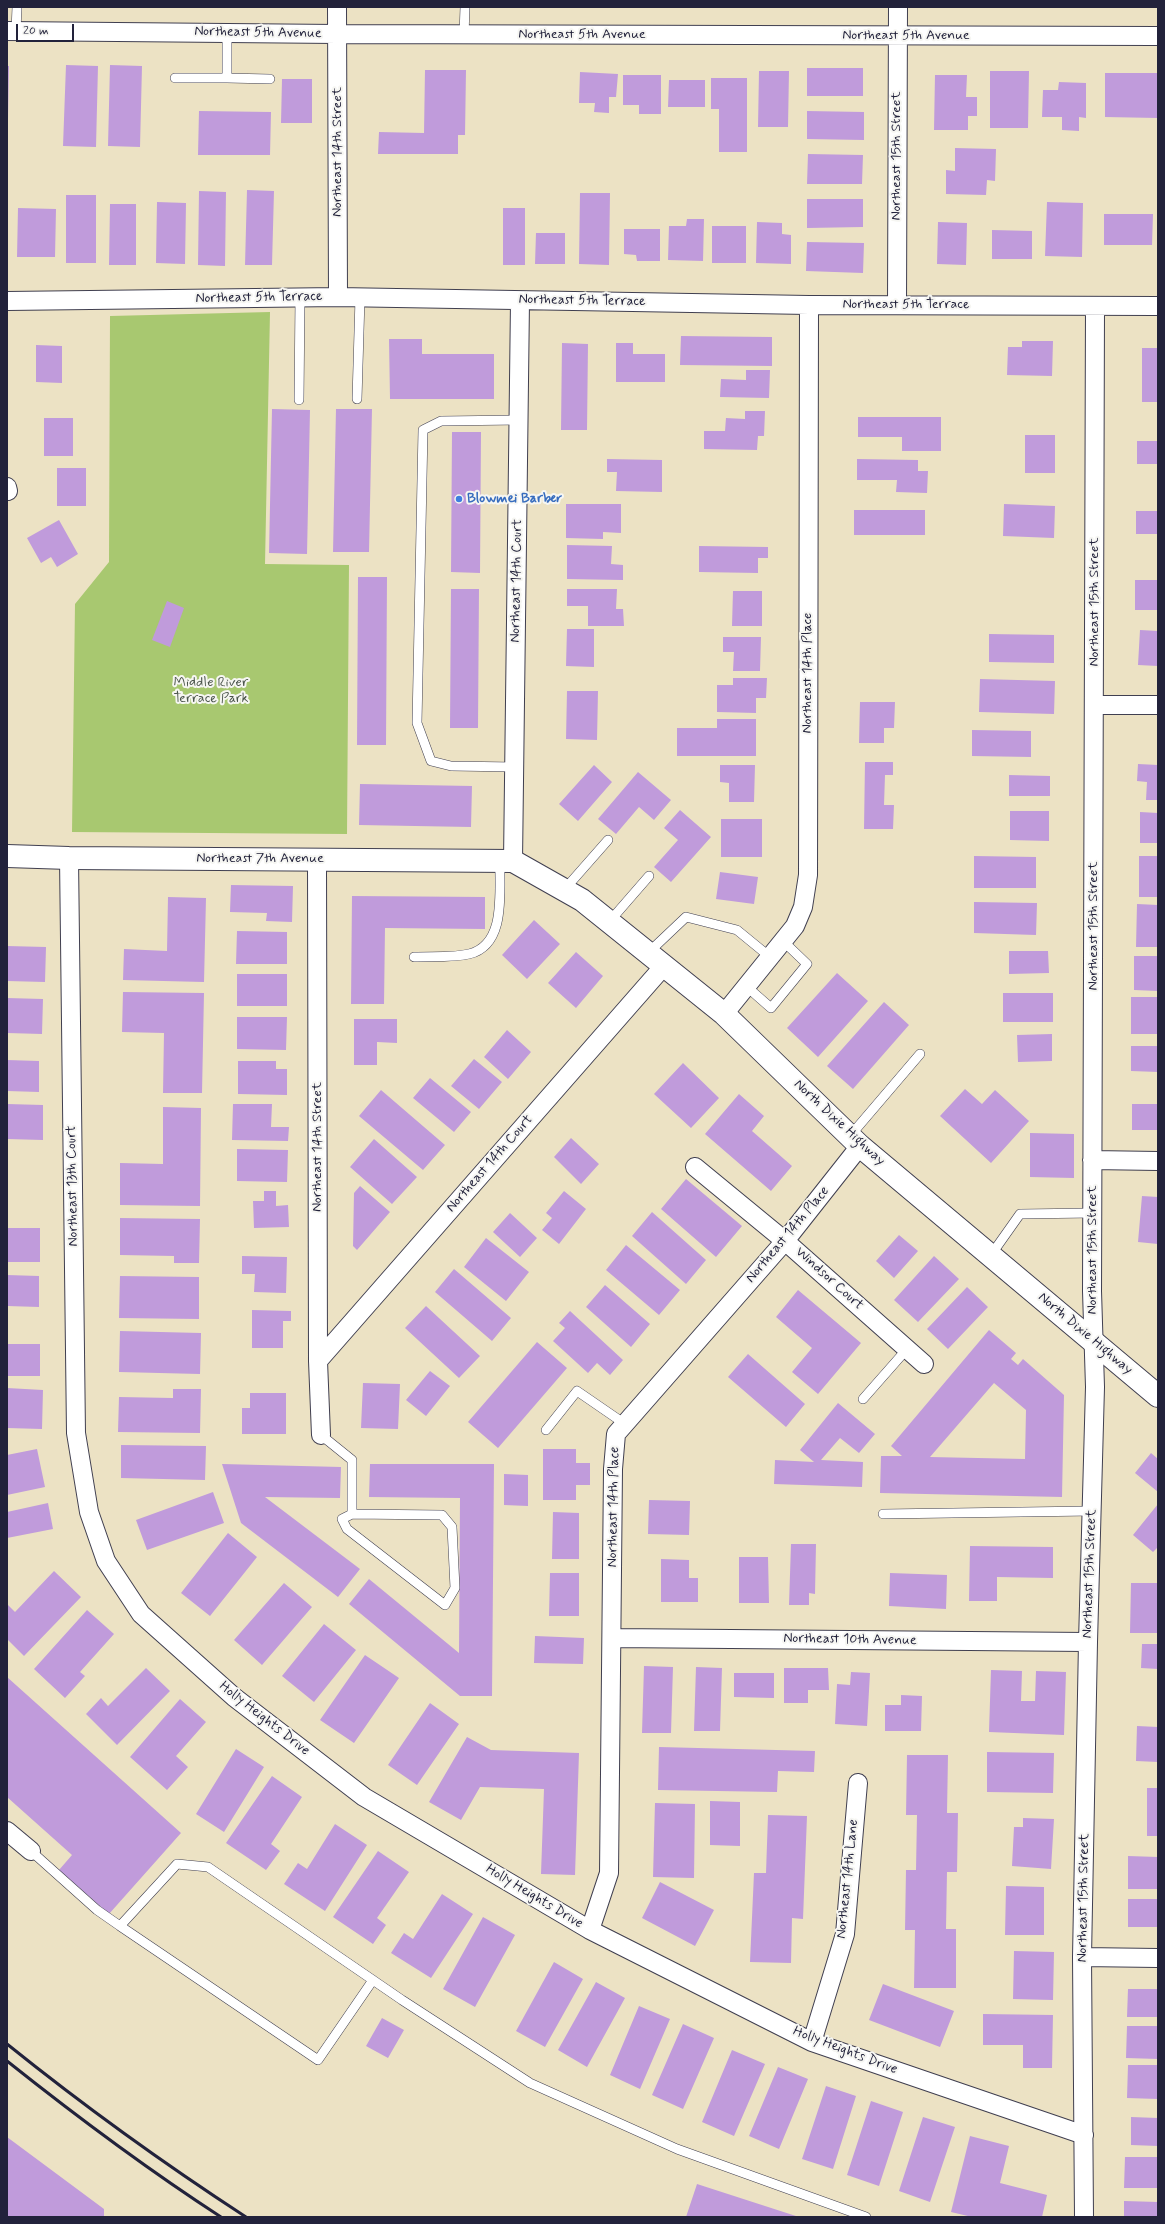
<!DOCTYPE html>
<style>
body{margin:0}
#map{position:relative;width:1165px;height:2224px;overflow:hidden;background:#ece2c4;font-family:Mynerve,sans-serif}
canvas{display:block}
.frame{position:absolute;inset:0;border:8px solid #22223b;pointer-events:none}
.scale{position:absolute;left:16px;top:24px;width:58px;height:18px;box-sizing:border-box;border:2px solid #22223b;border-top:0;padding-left:5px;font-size:12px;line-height:14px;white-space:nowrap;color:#22223b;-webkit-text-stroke:3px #f6f6f2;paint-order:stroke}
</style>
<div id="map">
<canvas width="1165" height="2224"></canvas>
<div class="frame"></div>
<div class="scale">20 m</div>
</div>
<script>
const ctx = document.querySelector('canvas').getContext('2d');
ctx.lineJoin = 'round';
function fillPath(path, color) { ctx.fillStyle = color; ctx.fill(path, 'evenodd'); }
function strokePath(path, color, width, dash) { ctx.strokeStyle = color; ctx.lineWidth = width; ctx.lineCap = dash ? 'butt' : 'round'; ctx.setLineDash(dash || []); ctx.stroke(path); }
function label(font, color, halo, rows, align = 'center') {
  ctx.font = font + ' Mynerve,sans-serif'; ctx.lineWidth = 4; ctx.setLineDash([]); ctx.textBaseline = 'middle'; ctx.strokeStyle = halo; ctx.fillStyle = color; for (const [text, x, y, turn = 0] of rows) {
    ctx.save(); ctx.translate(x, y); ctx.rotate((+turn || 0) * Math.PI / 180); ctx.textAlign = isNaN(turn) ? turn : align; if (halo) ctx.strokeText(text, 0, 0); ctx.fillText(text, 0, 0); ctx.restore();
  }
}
const green = new Path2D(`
 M270 312 265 564 349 565 347 834 72 832 75 604 109 562 110 316Z`);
const building = new Path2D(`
 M66 65 98 66 96 147 63 146Z
 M110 65 142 66 140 147 108 146Z
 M7 66H9L8 119H7Z
 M807 68H863V96H807Z
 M425 70H466L465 135H458V154H378L379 132 424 133Z
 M759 71H789L788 127H758Z
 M990 71H1029L1028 128H990Z
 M580 72 618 74 616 97H609V113L594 112 595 103H579Z
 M1105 73H1158V118L1105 117Z
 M623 75H661V114H639V105H623Z
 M935 75H967L966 97H977V116H968V130H934Z
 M711 78H747V152H719V109H711Z
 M282 79H312V123H281Z
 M669 80H705V107H668Z
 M1059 82 1086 83V118L1079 117V131L1062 130V117H1042L1043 90H1058Z
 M199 111 271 112 270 155H198Z
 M807 111 864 112V140L807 139Z
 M955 148 996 149 995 181 987 180 986 195 946 194V170L955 171Z
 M808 154 863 155 862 184H807Z
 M247 190 274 191 272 265H245Z
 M199 191 226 192 225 266 198 265Z
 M580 193H610L609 265 579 264Z
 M66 195H96V263H66Z
 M807 199H863V227L807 228Z
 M157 202 186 203 185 264 156 263Z
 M1047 202 1083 203 1082 257 1045 256Z
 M110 204H136V265H109Z
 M18 208 56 209 55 257H17Z
 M503 208H525V265H503Z
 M1104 214H1153L1152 245H1104Z
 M687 219H704L703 261 668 260 669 226H686Z
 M757 222 782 223V234L791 235V264L756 263Z
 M938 222 967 223 966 265 937 264Z
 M712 226H746V263H712Z
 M624 229H660V261H637L636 255 624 254Z
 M992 230 1032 231V259H992Z
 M536 233H565V264H535Z
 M807 242 864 243 863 273 806 271Z
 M681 336 772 337V366L680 365Z
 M389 339H422V354H494V399H390Z
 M1022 341H1053L1052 376 1007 375 1008 347H1022Z
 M562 343 588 344 587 430H561Z
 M616 343H633V354H665V382H616Z
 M36 345 62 346V383L36 382Z
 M1142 348H1158V402H1142Z
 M746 370H770L769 398 720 397 721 379 746 380Z
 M272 409 310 410 307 554 269 553Z
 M336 409H372L369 552H333Z
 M745 411H765L764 436H758L757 450 704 449V431H725L726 418 745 419Z
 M858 417H941V451H902V437H858Z
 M44 418H73V456H44Z
 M452 432H481L480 573 451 572Z
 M1025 435H1055V473H1025Z
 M1137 441H1158V464H1137Z
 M607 459 662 460V492L616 491 617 472H607Z
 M857 459 918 460V471H928L927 493 896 492 897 480H857Z
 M57 468H86V506H57Z
 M566 504H621V533L603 532V539L566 538Z
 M1004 504 1055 506 1054 538 1003 536Z
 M854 510H925V535H854Z
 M1136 511H1158V534H1136Z
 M59 520 78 554 57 567 51 557 41 563 27 538Z
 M567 545 612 546 611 564 623 565V580L567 579Z
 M699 546 768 547V558H758V573L699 572Z
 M358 577H387L386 745H357Z
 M1135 580H1158V610H1135Z
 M451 589H479L478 728H450Z
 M567 589H617L616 609H623L624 626H588V606H567Z
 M733 591H762V626H732Z
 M167 601 184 608 170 647 152 640Z
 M567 629H594V667L566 666Z
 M1140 630 1158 631V666L1138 665Z
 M989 634 1054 635V663L989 662Z
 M723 637H761L760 671H733L734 652H723Z
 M733 678H767L766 698H756V713L717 712V685H733Z
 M980 679 1055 681 1054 714 979 712Z
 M567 691H598L597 740 566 739Z
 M860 702H895L894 728H884V743H859Z
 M717 719H756V756H677V728H717Z
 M972 730 1031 731V757L972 756Z
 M865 762H893V775H885L884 805H894L893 829H864Z
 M1138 764 1158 765V800H1146L1147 782 1137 781Z
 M594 765 612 782 578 821 559 804Z
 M720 765H755L754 802H729V783L720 782Z
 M638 772 671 800 654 820 639 807 616 834 598 819Z
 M1009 775 1050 776V796H1009Z
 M360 784 472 786 471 827 359 825Z
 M680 810 711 837 671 882 654 867 678 840 664 828Z
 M1010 811H1049V841L1010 840Z
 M1140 812 1158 813V843H1140Z
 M721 819H762V857H721Z
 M974 856 1036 857V888H974Z
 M1139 856H1158V897H1139Z
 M720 872 758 877 754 904 716 899Z
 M231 885 293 886 292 922 266 921 267 913 230 912Z
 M352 896 485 897V929L385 928 384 1004H351Z
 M168 897 206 898 204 982 123 980 124 949 167 951Z
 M974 902 1037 903 1036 935 974 933Z
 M1137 904 1158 905V947H1136Z
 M534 920 560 944 527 979 502 955Z
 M237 931 287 932V964H236Z
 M7 946 46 947 45 982 7 981Z
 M1009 951H1048L1049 973 1009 974Z
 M576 952 603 976 576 1008 548 983Z
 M1134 956H1158V991L1134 990Z
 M837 973 868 1001 818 1057 787 1028Z
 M237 974H287V1006H237Z
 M123 992 204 993 202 1093H163L164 1033 122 1032Z
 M1003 993H1053V1022H1003Z
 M1131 997H1158V1034H1131Z
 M7 998 43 999 42 1034 7 1033Z
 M884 1002 909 1025 853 1089 827 1066Z
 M237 1017H287L286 1050 237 1049Z
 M354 1019H397V1043L377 1042V1065H354Z
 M507 1030 531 1052 508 1079 484 1057Z
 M1052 1034V1061L1018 1062 1017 1035Z
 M1131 1046H1158V1072L1131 1071Z
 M474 1059 502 1082 479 1109 451 1086Z
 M7 1060 39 1061V1092L7 1091Z
 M238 1061H276V1069H287V1095L238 1094Z
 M683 1063 719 1098 691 1128 654 1094Z
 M430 1078 471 1112 454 1132 413 1098Z
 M965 1089 982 1104 995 1090 1029 1121 991 1163 940 1116Z
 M381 1090 445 1145 423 1170 359 1116Z
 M739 1094 764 1116 752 1131 792 1166 771 1191 705 1134Z
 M7 1104 43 1105V1140L7 1139Z
 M233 1104H272L271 1127H289L288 1141 232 1140Z
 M1132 1104H1158V1130H1132Z
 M163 1107 201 1108 200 1206 120 1205V1163L163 1164Z
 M1030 1133 1074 1134V1178L1030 1177Z
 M571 1138 599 1164 581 1184 554 1157Z
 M374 1139 417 1177 392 1204 350 1167Z
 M237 1149 288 1150 287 1182 237 1181Z
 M686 1179 742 1226 716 1257 661 1209Z
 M360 1186 390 1212 357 1250 353 1246 354 1193Z
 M264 1191H276V1206L288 1205 289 1227 254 1228 253 1201H264Z
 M564 1191 586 1209 559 1244 542 1230 552 1218 546 1213Z
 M1142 1196 1158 1197V1244L1138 1242Z
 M652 1212 706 1260 686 1284 632 1236Z
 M510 1213 537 1238 520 1257 493 1232Z
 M120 1218 200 1219 199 1263H174V1256L120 1255Z
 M7 1228H40V1262H7Z
 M899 1235 918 1251 894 1278 876 1261Z
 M486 1238 529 1272 506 1301 464 1267Z
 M626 1245 680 1290 659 1315 606 1270Z
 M242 1256 287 1257 286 1293 254 1292 255 1274H242Z
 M934 1256 959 1279 918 1322 894 1300Z
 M454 1269 511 1318 492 1341 435 1292Z
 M7 1275 39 1276V1307L7 1306Z
 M120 1276 199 1277V1319L119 1318Z
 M605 1285 650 1324 631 1347 586 1307Z
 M967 1287 988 1307 948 1349 927 1329Z
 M798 1290 861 1343 818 1394 792 1372 812 1348 776 1317Z
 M426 1306 480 1356 459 1378 405 1328Z
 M252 1310 291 1311V1321H283V1348H252Z
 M570 1311 623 1360 610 1375 597 1363 588 1373 553 1341 565 1328 559 1323Z
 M989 1330 1016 1353 1011 1359 1018 1365 1023 1359 1064 1395 1062 1497 880 1493 881 1456H902L891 1446ZM994 1383 1026 1410 1025 1459 930 1457Z
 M120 1331 201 1333 200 1374 119 1372Z
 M537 1342 567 1368 498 1448 468 1422Z
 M7 1344H40V1376H7Z
 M748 1354 805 1404 786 1427 728 1377Z
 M430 1371 450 1386 426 1416 406 1400Z
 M363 1383 400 1384 398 1429 361 1428Z
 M7 1388 43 1390 42 1429 7 1428Z
 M173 1389H201L200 1433 118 1432 119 1397 173 1398Z
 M250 1393H286V1434H242V1408H250Z
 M838 1403 875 1434 859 1453 840 1438 821 1460 863 1462 862 1487 774 1484 775 1460 814 1462 800 1450Z
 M121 1445 206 1446 205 1480 121 1478Z
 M37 1449 45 1487 7 1495V1455Z
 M543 1449H576V1463H590V1485H576V1500H543Z
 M1151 1453 1158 1459V1492L1135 1473Z
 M222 1464 341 1467 340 1498 265 1497 360 1569 338 1597 241 1523Z
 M370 1464H494L492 1696H460L349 1604 369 1579 459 1653 460 1498 369 1497Z
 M504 1474 528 1475V1506L504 1505Z
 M213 1492 224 1523 147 1550 136 1520Z
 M649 1500 690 1501 689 1535 648 1534Z
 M48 1503 53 1529 7 1538V1512Z
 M1158 1504V1547L1153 1552 1133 1535Z
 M553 1512 579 1513V1559H552Z
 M228 1533 257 1557 210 1616 181 1593Z
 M791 1544H816L815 1594 809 1593V1605H789Z
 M970 1546 1053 1547V1578L997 1577V1601H969Z
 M739 1557H768L769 1603H739Z
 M661 1559 689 1560V1578H698V1602H661Z
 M54 1571 81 1597 24 1656 7 1639V1604L15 1612Z
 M550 1573H579V1616H549Z
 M890 1573 947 1575 946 1609 889 1606Z
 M284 1583 312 1607 262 1665 234 1640Z
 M1131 1583H1158V1633H1130Z
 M87 1610 114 1634 80 1672 85 1676 65 1698 34 1669Z
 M324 1624 356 1650 314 1702 282 1676Z
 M535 1636 584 1638 583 1664 534 1663Z
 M1142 1644H1158V1669L1141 1668Z
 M365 1655 399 1678 354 1743 320 1720Z
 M644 1666 673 1667 671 1733H642Z
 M696 1667 722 1668 720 1731H694Z
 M146 1668 170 1691 117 1745 86 1714 101 1698 108 1706Z
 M784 1668H828L829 1690H808V1703H784Z
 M991 1670 1022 1671 1021 1701H1035L1036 1671 1066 1672 1064 1735 989 1732Z
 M851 1672 870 1673 867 1726 835 1724 837 1684 850 1685Z
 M734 1673H774V1698L734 1697Z
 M7 1677 181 1833 109 1914 59 1870 72 1855 7 1797Z
 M901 1695 922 1696 921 1731H885V1705H901Z
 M180 1699 206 1722 176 1756 188 1767 167 1790 130 1757Z
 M430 1703 459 1724 417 1785 388 1765Z
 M1137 1726 1158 1727V1762L1136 1761Z
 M467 1737 491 1750 579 1753 575 1875 541 1874 544 1789 480 1787 461 1820 429 1802Z
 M659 1747 815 1751 814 1772 778 1771 777 1792 658 1790Z
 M236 1749 264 1767 224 1832 196 1814Z
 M987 1752 1054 1753 1053 1793 987 1792Z
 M907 1755H948L947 1813H958L957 1872H947L946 1929H956V1988H914L915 1930H905L906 1870H916L917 1815H906Z
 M272 1776 302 1797 271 1844 280 1851 266 1870 226 1843Z
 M1147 1788H1158V1836H1147Z
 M710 1801 740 1802V1846L710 1845Z
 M655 1803 695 1804 694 1878 653 1877Z
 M768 1815 807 1816 803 1919 792 1918 791 1963 750 1962 754 1873H766Z
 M1023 1818 1054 1819 1051 1869 1012 1866 1014 1827H1023Z
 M335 1824 367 1845 325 1911 284 1884 298 1863 307 1869Z
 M378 1851 409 1872 377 1918 386 1925 373 1944 333 1917Z
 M1128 1856 1158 1857V1889H1128Z
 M660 1882 714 1910 695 1946 642 1918Z
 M1006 1886 1044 1887V1935H1005Z
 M442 1894 473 1914 431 1978 391 1953 404 1933 413 1939Z
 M1128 1899H1158V1927H1128Z
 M483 1917 515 1935 475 2007 443 1989Z
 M1014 1951 1054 1952 1053 2000 1013 1999Z
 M554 1962 583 1979 545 2047 516 2031Z
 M596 1982 625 1998 587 2067 558 2050Z
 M883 1984 954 2011 940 2047 869 2020Z
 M1128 1989H1158V2017H1127Z
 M639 2006 670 2019 640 2089 610 2075Z
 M983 2014 1053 2015 1052 2068H1023V2045H983Z
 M382 2018 404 2030 388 2058 366 2046Z
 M683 2024 714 2038 683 2109 652 2095Z
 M1127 2026H1158V2059L1126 2058Z
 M732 2050 765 2064 734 2136 702 2122Z
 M1128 2065H1158V2099L1127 2098Z
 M778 2067 808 2079 779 2149 749 2136Z
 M826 2086 856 2096 833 2169 802 2159Z
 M871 2101 903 2112 879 2186 847 2175Z
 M923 2117 955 2127 930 2202 899 2191Z
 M1131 2117 1158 2118V2146L1131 2145Z
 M970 2136 1009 2146 1000 2183 1047 2195 1042 2217H972L951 2212Z
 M7 2137 104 2209V2217H7Z
 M1125 2157H1158V2188H1124Z
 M697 2184 799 2217H686Z
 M1124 2201 1158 2202V2217H1124Z`);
const service = new Path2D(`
 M16 31 17 7
 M227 33V78L270 79
 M464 35 465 7
 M175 78H227
 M357 399 360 298
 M299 400 300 298
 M514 767 451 766 431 761 417 723 423 430 441 421 519 420
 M564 890 608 840
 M609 922 649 876
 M648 953 686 917 737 930 770 957
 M414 957C431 956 452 958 469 954 507 945 499 891 500 861
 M746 986 771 1008 807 964 783 941
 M850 1136 920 1054
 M991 1255 1020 1214 1092 1213
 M863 1399 907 1349
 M546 1430 577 1391 625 1424
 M321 1435 352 1460V1514L342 1519 347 1529 445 1605 455 1588 452 1527 442 1515 352 1514
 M883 1514 1091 1511
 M31 1851 97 1910 120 1926 177 1864 208 1867 402 2000 530 2083 677 2149 866 2217
 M120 1926 318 2060 373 1980`);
const minor = new Path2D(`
 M337 7 338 297
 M7 31 337 34 1158 36
 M7 301 338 297 809 305 1158 306
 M897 305 898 7
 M7 487 8 491
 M1095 705H1158
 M69 858 76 1433 89 1512 106 1561 141 1614 234 1697 364 1797 590 1930 812 2042 1084 2135
 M317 859 318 1361 321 1435
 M513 861 520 301
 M724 1014 795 926 803 907 808 875 809 305
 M1092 1160 1158 1161
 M695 1167 785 1241 924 1364
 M318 1361 663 967
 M612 1638 1088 1642
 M7 1831 31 1851
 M590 1930 609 1873 613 1469 616 1434 785 1241 860 1146
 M1082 1957 1158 1958
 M812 2042 845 1934 858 1783
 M1084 2217 1082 1957 1088 1642 1095 1387 1092 1291 1095 307`);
const tertiary = new Path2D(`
 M7 856 69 858 513 861 582 900 724 1014 860 1146 1158 1396`);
const rail = new Path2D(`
 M7 2044C84 2106 163 2163 246 2217
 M7 2061C76 2116 147 2169 221 2217`);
const markers = [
 [459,499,4,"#3f7fe0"]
];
const streetNames = [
 ["Northeast 5th Avenue",258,33,1],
 ["Northeast 5th Avenue",582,35],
 ["Northeast 5th Avenue",906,36],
 ["Northeast 14th Street",338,152,-90],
 ["Northeast 15th Street",897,156,-90],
 ["Northeast 5th Terrace",259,298,-1],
 ["Northeast 5th Terrace",582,301,1],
 ["Northeast 5th Terrace",906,305],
 ["Northeast 14th Court",517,581,-89],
 ["Northeast 15th Street",1095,602,-90],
 ["Northeast 14th Place",808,673,-90],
 ["Northeast 7th Avenue",260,859],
 ["Northeast 15th Street",1094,926,-90],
 ["North Dixie Highway",839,1123,43],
 ["Northeast 14th Street",318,1147,-90],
 ["Northeast 14th Court",490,1164,-49],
 ["Northeast 13th Court",73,1186,-91],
 ["Northeast 14th Place",788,1235,-50],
 ["Northeast 15th Street",1093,1250,-90],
 ["Windsor Court",829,1279,42],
 ["North Dixie Highway",1085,1334,40],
 ["Northeast 14th Place",614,1507,-89],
 ["Northeast 15th Street",1090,1574,-88],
 ["Northeast 10th Avenue",850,1640,1],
 ["Holly Heights Drive",264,1719,38],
 ["Northeast 14th Lane",848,1879,-84],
 ["Holly Heights Drive",534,1897,31],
 ["Northeast 15th Street",1084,1898,-89],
 ["Holly Heights Drive",845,2051,21]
];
const shopNames = [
 ["Blowmei Barber",467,499]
];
const parkNames = [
 ["Middle River",211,683],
 ["Terrace Park",211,699]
];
fillPath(green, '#a8c870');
fillPath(building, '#c09bdb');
strokePath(service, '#403f50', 10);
strokePath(minor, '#403f50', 20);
strokePath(tertiary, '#403f50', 24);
strokePath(service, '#fff', 9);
strokePath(minor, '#fff', 18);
strokePath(tertiary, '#fff', 22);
strokePath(rail, '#22223b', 3);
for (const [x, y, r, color] of markers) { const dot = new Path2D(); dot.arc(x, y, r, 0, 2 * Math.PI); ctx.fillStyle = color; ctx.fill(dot); strokePath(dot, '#f6f6f2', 1.5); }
label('14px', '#22223b', '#f6f6f2', streetNames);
label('bold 14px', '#366cbe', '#f6f6f2', shopNames, 'left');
label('14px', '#4a544b', '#f6f6f2', parkNames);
</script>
